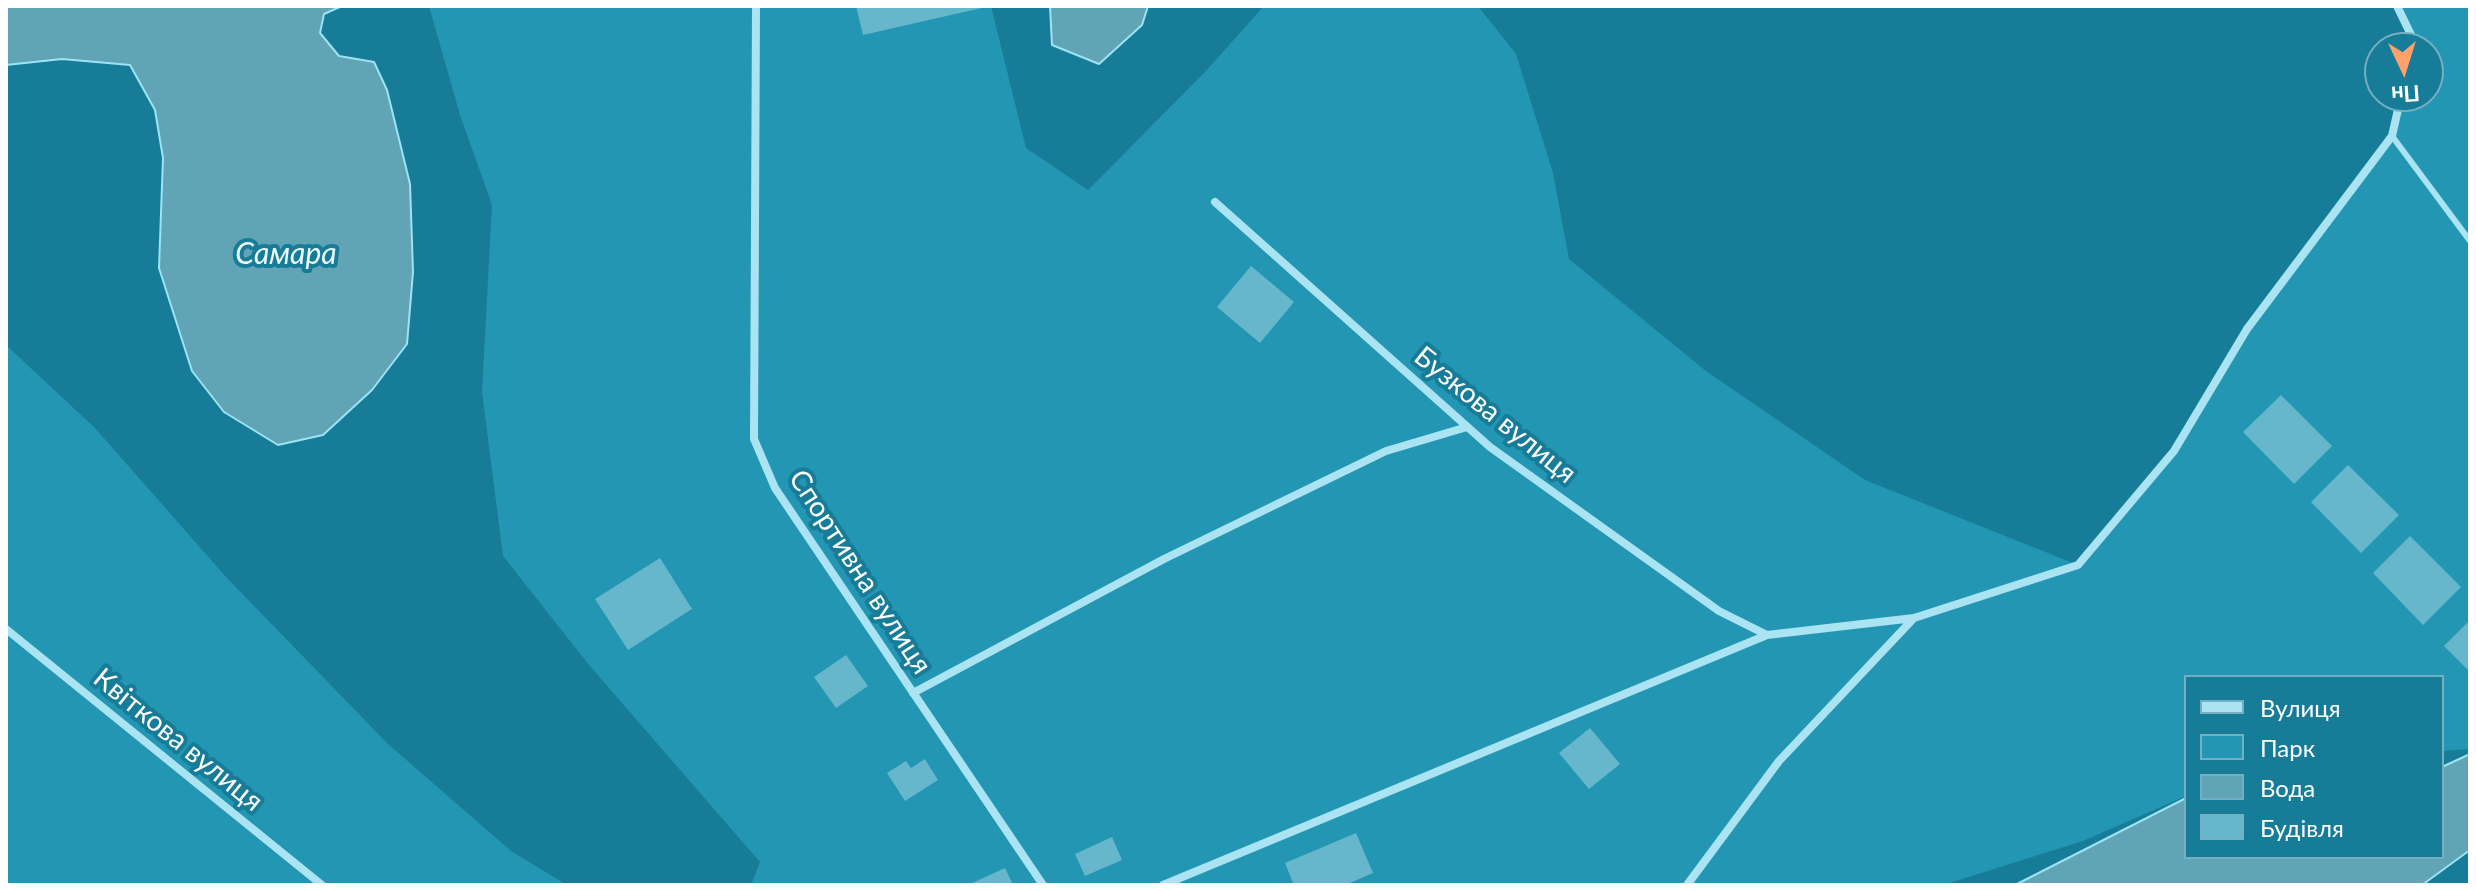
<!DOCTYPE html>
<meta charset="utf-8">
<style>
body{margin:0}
#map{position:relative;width:2476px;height:891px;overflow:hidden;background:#177c98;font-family:Lato,sans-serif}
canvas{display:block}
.frame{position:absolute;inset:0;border:8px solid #fff;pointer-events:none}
.legend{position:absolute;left:2184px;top:675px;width:260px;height:184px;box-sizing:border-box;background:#177c98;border:2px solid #74b0c1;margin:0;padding:10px 14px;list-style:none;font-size:24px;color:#fff}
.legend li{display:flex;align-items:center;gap:16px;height:40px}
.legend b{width:40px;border:2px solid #74b0c1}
.north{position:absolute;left:2364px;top:32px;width:80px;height:80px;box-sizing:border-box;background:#177c98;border:2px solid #74b0c1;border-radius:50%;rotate:176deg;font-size:22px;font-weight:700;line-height:32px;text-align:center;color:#fff}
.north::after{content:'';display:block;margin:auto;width:28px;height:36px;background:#ffa16a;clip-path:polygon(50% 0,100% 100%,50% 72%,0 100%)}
</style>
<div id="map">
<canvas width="2476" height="891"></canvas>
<div class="frame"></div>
<ul class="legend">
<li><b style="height:10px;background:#aae3f2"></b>Вулиця</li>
<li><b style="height:22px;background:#2396b3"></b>Парк</li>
<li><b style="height:22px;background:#61a4b6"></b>Вода</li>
<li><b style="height:22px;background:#66b7cc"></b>Будівля</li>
</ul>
<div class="north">Пн</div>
</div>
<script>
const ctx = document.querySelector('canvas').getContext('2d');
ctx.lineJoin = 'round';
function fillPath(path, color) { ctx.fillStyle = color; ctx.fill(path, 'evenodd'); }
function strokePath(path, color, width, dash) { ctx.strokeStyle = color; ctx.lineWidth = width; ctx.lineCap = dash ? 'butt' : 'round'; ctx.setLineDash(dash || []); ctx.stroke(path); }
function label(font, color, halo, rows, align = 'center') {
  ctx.font = font + ' Lato,sans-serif'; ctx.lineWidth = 8; ctx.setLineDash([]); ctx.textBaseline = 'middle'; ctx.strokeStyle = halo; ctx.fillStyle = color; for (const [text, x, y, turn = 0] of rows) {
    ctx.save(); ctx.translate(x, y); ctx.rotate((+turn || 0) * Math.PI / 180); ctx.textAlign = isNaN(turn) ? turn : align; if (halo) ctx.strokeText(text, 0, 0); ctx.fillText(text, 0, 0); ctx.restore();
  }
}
const green = new Path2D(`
 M429 6H991L1026 148 1088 190 1205 72 1264 6H1478L1516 54 1553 173 1569 259 1706 371 1865 480 2078 565 2174 451 2247 329 2392 136 2401 96H2428V48H2412L2413 41 2397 6H2470V749L2442 751V677H2186V796L2083 841 1943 885H751L760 862 589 665 503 556 482 392 492 205 460 115Z
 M6 345 95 428 226 577 388 744 511 851 567 885H6Z`);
const water = new Path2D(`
 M6 6H342L324 14 320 33 339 56 374 62 387 90 410 184 413 272 407 344 372 390 323 435 278 445 224 412 192 371 159 268 163 158 155 110 130 65 62 59 6 65Z
 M1050 6H1148L1142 25 1099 64 1052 45Z
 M2470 754V850L2422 885H2015L2186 798V857H2442V767Z`);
const building = new Path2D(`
 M856 6H986V7L863 35Z
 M1251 266 1294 302 1260 343 1217 307Z
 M2281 395 2332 446 2294 484 2243 432Z
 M2348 465 2399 515 2361 553 2311 502Z
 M2410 536 2461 587 2423 625 2373 573Z
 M660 558 692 609 628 650 595 599Z
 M2470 620V672L2444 646Z
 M846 655 868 686 836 708 814 677Z
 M1590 728 1620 764 1589 789 1559 753Z
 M925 759 938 780 905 801 887 773 906 761 911 768Z
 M1356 833 1373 873 1345 885H1294L1285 863Z
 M1112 837 1122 860 1085 876 1075 854Z
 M1005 868 1013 885H968Z`);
const service = new Path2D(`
 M2392 136 2470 241`);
const minor = new Path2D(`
 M756 6 754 439 775 488 1043 885
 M2397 6 2414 41 2412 48
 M1215 202 1490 447 1719 611 1767 635
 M6 629 322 885
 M913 693 1164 559 1386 451 1467 427
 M1163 885 1767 635 1914 618 2078 565 2174 451 2247 329 2392 136 2401 96
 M1687 885 1779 761 1914 618`);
const streetNames = [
 ["Бузкова вулиця",1495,415,39],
 ["Спортивна вулиця",860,572,57],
 ["Квіткова вулиця",178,740,39]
];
const waterNames = [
 ["Самара",286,254]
];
fillPath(green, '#2396b3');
fillPath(water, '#61a4b6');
strokePath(water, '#9ce3f4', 2);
fillPath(building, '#66b7cc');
strokePath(service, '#aae3f2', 6);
strokePath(minor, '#aae3f2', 8);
label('28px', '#fff', '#177c98', streetNames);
label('italic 30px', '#edfafd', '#177c98', waterNames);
</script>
